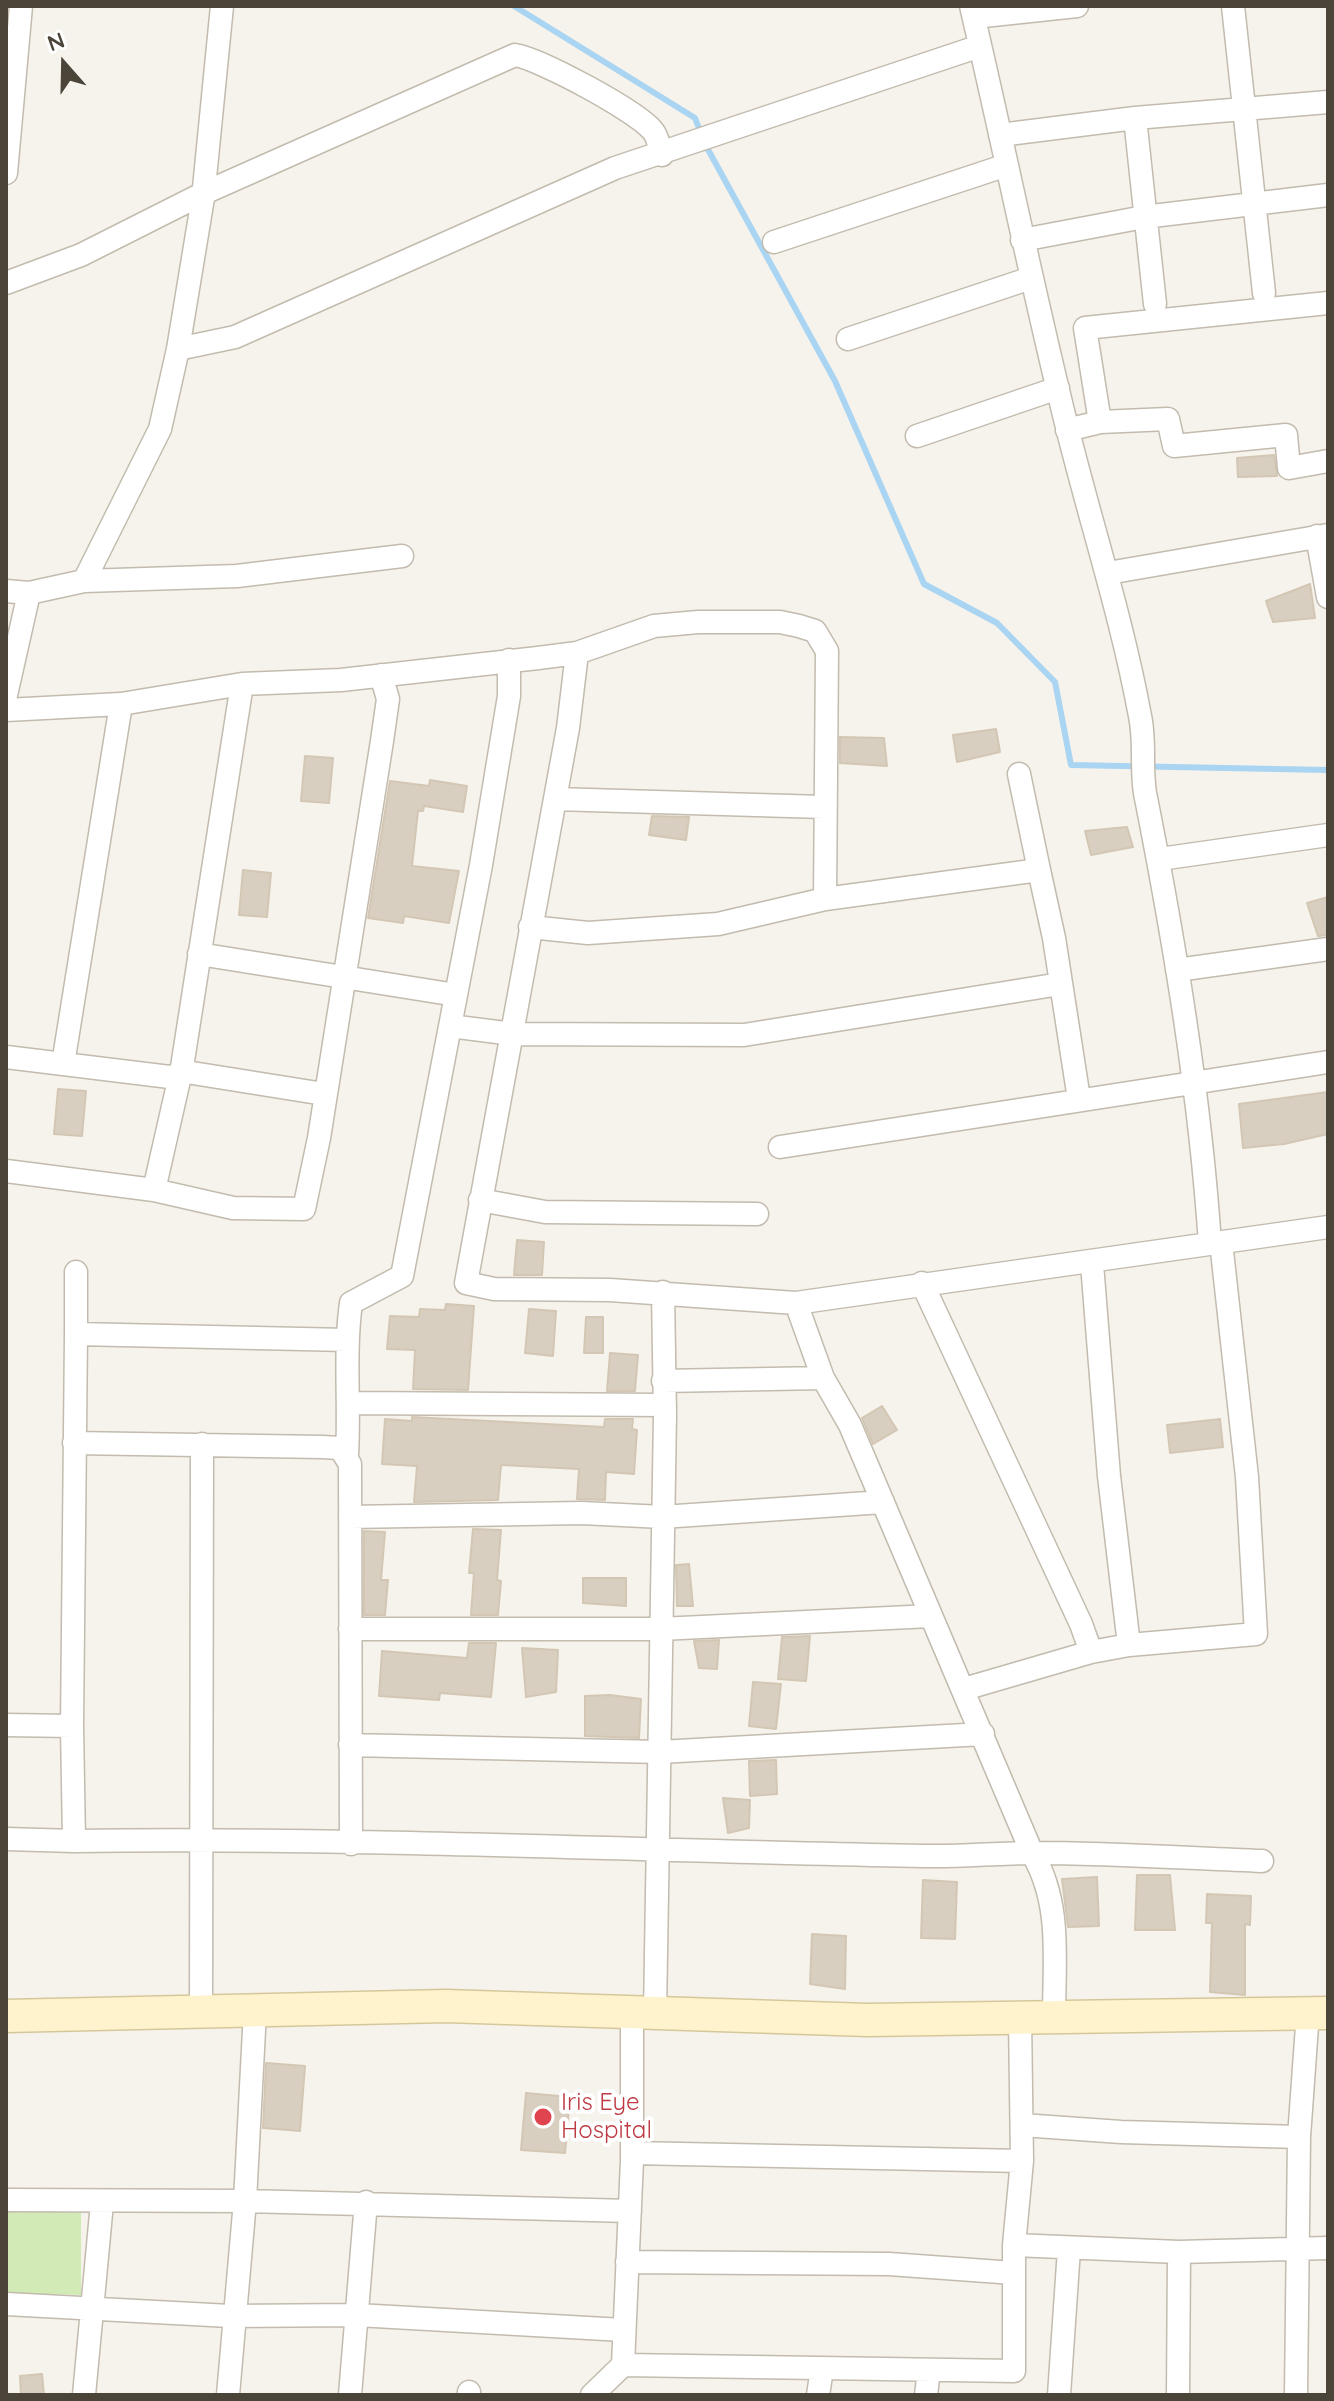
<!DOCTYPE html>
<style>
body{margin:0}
#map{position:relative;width:1334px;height:2401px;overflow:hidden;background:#f6f3ec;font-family:Quicksand,sans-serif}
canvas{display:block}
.frame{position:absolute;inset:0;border:8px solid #4b4439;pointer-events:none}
.north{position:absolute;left:24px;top:24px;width:80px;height:80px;-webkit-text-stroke:6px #fff;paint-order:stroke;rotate:340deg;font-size:22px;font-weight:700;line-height:32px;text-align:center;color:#4b4439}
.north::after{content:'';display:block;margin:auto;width:28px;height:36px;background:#4b4439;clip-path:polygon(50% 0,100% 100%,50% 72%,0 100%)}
</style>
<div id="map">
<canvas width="1334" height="2401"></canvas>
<div class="frame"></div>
<div class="north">N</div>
</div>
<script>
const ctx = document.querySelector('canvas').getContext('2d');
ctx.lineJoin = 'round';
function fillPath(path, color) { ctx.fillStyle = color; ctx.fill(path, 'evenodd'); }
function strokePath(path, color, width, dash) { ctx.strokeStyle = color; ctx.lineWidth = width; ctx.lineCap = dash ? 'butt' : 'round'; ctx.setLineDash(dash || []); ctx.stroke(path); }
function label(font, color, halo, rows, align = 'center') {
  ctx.font = font + ' Quicksand,sans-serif'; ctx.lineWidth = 8; ctx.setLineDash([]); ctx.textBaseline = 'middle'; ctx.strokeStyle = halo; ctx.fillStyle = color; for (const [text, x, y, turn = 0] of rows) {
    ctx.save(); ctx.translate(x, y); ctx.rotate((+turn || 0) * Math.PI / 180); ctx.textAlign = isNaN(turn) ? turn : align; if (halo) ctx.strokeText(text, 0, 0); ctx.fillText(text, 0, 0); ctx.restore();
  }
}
const green = new Path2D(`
 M6 2210 81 2211V2295L6 2293Z`);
const stream = new Path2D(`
 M514 6 695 118 705 144 835 381 924 584 997 623 1055 682 1071 765 1328 770`);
const building = new Path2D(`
 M1274 455 1277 476 1238 477 1237 458Z
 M1310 584 1315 618 1273 622 1266 601Z
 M996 729 1000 752 957 762 953 735Z
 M840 737 884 738 887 766 840 763Z
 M305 756 333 758 329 803 301 801Z
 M430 780 467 786 463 812 424 806 423 811H418L412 866 459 871 449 923 404 916 403 923 368 918 390 781 429 786Z
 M652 816 689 817 686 840 649 835Z
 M1127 827 1133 847 1091 855 1085 831Z
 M243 870 271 873 267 917 239 915Z
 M1328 897V935L1318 936 1307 903Z
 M58 1089 86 1091 82 1136 54 1134Z
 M1328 1092V1134L1284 1144 1243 1148 1239 1104Z
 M517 1240 544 1242 542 1275H514Z
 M446 1304 474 1306 468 1390 413 1389 415 1350 387 1349 390 1316 419 1317 420 1309 445 1310Z
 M529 1309 556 1311 553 1356 525 1353Z
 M586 1317H603V1353H584Z
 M610 1353 638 1355 635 1391H607Z
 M882 1406 897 1430 873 1444 862 1418Z
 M412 1417 604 1427 605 1419H633L632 1429 637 1430 634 1474 606 1472 605 1500 577 1499 579 1469 501 1465 498 1500 414 1502 417 1466 382 1464 385 1419 412 1421Z
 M1220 1419 1223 1447 1170 1453 1167 1425Z
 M473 1529 501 1530 497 1580 501 1581 498 1615H471L474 1573H469Z
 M364 1531 385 1532 381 1580H388L385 1615H364Z
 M689 1564 693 1606H677L676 1565Z
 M583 1578H626V1606L583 1603Z
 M810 1636 806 1681 778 1679 782 1637Z
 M719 1640 717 1669 699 1668 694 1641Z
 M469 1643H496L491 1697 440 1693 439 1700 379 1696 382 1651 467 1658Z
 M522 1648 558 1650 556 1692 526 1697Z
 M753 1682 781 1684 776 1729 749 1726Z
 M610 1695 641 1699 639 1738 585 1736V1696Z
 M776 1760 777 1794 750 1796 749 1761Z
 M723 1798 750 1800 749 1828 728 1833Z
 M1137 1875H1170L1175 1930H1135Z
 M1097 1877 1099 1926 1068 1927 1062 1879Z
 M923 1880 957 1882 955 1939 921 1938Z
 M1207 1894 1251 1896 1250 1925 1245 1924V1995L1210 1992 1212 1923H1206Z
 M812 1934 846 1936 845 1989 810 1984Z
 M266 2063 305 2066 300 2131 263 2128Z
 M526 2093 570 2097 565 2153 521 2150Z
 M42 2374 44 2395H21L20 2376Z`);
const street = new Path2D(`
 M971 6C1004 146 1032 287 1067 427 1091 524 1122 618 1140 716 1146 743 1140 772 1146 798 1175 945 1200 1095 1210 1244
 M1233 6 1264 293
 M974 17 1077 6
 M1135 118 1155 304
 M1000 135 1135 118 1328 102
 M6 173 21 6
 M1022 240 1144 217 1328 195
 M774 242 1007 165
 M6 283 81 255 204 193 515 55C540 59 637 111 653 131 658 137 659 147 662 155
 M848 339 1031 278
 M178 349 235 337 615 168 980 46
 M1100 422 1085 328 1328 303
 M1067 430 1100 422 1168 419 1174 446 1286 435 1289 468 1328 461
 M917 436 1058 388
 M1317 536 1328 597
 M1108 573 1328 535
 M84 581 237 576 402 556
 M6 591 29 593 84 581 160 429 178 349 203 198 222 6
 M577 653 568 728 466 1283 494 1289 610 1290 796 1303 823 1378 850 1425 1032 1853C1062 1903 1054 1960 1054 2017
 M6 695 29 593
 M6 710 121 704 242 684 341 680 538 658 577 653 654 626 698 622H780L799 626 815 631 827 651 825 899
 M1019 774 1039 870
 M555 799 823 807
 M1160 859 1328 835
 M530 927 588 933 718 924 825 899 1039 870 1054 938 1079 1099
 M199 954 456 995
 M1177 970 1328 949
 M450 1026 513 1034 744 1035 1060 984
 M6 1057 178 1078
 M63 1064 121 704
 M180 1071 324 1094
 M780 1147 1328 1062
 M6 1171 154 1190 233 1208 304 1209 319 1138 382 741 388 699 381 675
 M154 1190 182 1067 242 684
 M480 1200 545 1212 757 1214
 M922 1283 1081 1624 1091 1652 964 1689
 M796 1303 1328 1227
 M76 1334V1272
 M663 1381 823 1378
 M351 1403 665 1405
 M74 1443 322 1447 340 1448 350 1464 351 1844
 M347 1455C350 1405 344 1353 351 1303L402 1276 481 865 509 696V660
 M350 1517 582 1513 662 1517 883 1502
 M350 1629H660L931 1616
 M1129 1645 1256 1634 1247 1477 1221 1242
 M1091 1652 1129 1645 1109 1476 1092 1264
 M6 1725 72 1726 74 1841 6 1839
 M72 1726 76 1334 347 1340
 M350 1745 660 1752 983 1734
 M74 1841C357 1837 641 1851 924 1856 960 1857 997 1853 1033 1853 1109 1853 1186 1858 1262 1861
 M201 2012 202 1444
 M632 2012V2160L623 2365 1014 2371V2245L1022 2161 1020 2018
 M655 2013 665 1415 663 1292
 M1022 2125 1121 2132 1299 2137
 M632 2153 1022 2161
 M6 2200 245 2201 255 2011
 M1014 2245 1179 2252 1328 2248
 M627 2262 889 2264 1014 2273
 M6 2304 230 2316 357 2315 623 2330
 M84 2395 102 2203
 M228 2395 245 2201 630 2211
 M350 2395 366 2202
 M469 2395V2392
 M592 2395 623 2365
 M818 2395 822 2369
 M926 2395 929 2370
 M1059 2395 1069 2249
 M1178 2395 1179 2252
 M1296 2395 1299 2137 1308 2012`);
const secondary = new Path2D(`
 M6 2016 446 2006 868 2020 1328 2013`);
const markers = [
 [543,2117,10,"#e0444e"]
];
const healthNames = [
 ["Iris Eye",561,2103],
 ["Hospital",561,2131]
];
fillPath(green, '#d2eab5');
strokePath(stream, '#a9d4f2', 6);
fillPath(building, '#d8cfc1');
strokePath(building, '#d3c7b4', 2);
strokePath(street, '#c2bbae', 25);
strokePath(secondary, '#d6c79b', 35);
strokePath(street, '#fff', 22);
strokePath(secondary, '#fff3cd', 32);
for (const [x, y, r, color] of markers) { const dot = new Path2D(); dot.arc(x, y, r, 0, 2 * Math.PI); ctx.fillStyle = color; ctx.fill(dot); strokePath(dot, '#fff', 3); }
label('24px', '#be3a42', '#fff', healthNames, 'left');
</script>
